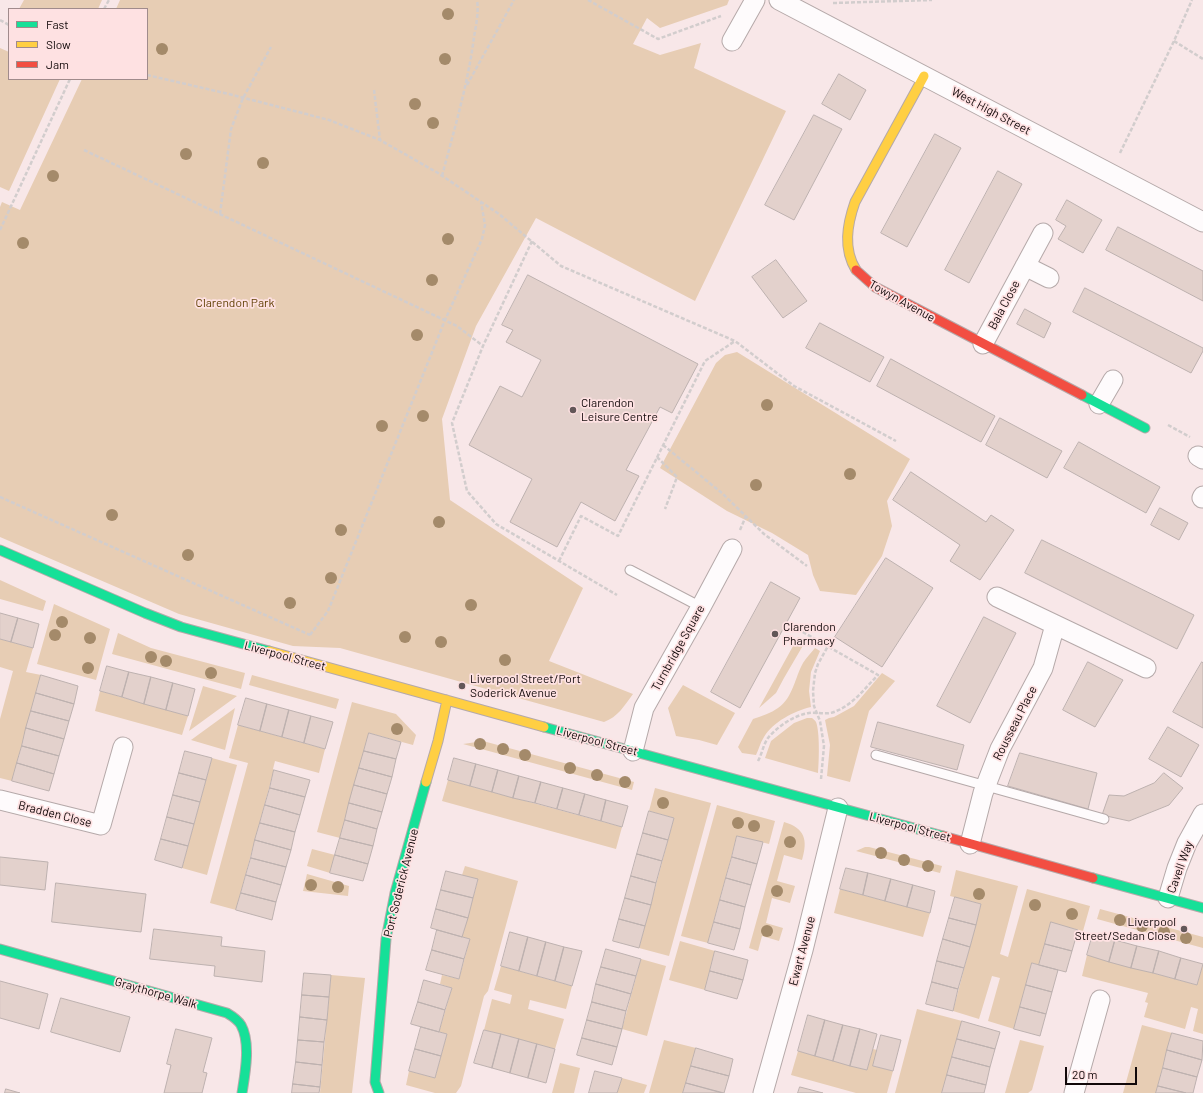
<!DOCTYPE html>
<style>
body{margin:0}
#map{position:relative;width:1203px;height:1093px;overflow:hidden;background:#f8e7e8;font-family:Barlow,sans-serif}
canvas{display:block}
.legend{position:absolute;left:8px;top:8px;width:140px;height:72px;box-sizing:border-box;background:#fee1e2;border:1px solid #a08b8c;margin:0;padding:5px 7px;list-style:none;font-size:12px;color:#12090a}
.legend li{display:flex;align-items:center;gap:8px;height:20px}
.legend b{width:20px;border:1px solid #a08b8c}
.scale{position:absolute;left:1065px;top:1067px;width:72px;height:18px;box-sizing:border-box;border:2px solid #12090a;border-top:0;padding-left:5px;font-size:12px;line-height:14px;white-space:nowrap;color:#12090a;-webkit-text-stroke:3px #fee1e2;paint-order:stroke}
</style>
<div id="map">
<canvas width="1203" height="1093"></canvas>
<ul class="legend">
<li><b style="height:5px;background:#16e098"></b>Fast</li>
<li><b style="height:5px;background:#ffcf43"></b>Slow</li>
<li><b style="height:5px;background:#f24e42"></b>Jam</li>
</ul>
<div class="scale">20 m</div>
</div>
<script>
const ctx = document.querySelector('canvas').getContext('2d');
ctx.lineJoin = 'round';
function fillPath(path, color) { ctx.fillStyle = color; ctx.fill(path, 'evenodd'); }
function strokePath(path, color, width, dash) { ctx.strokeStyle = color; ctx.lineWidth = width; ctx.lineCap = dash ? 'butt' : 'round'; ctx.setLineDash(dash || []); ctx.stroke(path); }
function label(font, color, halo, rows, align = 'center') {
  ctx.font = font + ' Barlow,sans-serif'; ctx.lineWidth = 3.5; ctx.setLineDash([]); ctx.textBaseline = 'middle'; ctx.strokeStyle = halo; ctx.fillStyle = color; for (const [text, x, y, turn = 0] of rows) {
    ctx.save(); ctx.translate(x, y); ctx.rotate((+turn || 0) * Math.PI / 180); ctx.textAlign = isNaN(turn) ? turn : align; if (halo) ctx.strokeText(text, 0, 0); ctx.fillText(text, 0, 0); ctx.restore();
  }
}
const green = new Path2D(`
 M24 0H102L98 9H19Z
 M120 0H729L727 5 660 28 647 18 633 44 660 55 701 43 694 68 786 111 695 301 536 218 476 326 442 419 450 500 583 588 549 661 633 694C624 706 618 717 604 722L340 648 293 646 179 614 0 537V207L2 202 20 210 82 79H147V9H116Z
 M0 48 9 52V79H60L9 191 0 187Z
 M737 352 910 459 887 501 892 526 882 556 856 595 820 591 813 575 808 555 772 533 727 511 660 468 716 363 725 355Z
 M0 580 46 601 43 611 0 599Z
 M54 604 110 629 96 680 37 664Z
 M118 633 151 648 245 673 241 689 112 654Z
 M798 637 805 642 784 678 776 693 759 708Z
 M0 639 33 648 26 672 41 675 12 781 0 778V719L13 671 0 667Z
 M815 648 820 651 811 672 809 691 811 707C794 711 773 722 764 737 760 743 759 749 756 755L742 753 738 747 753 719C762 716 771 713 778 708 793 698 795 677 803 663 806 658 811 653 815 648Z
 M882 673 895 681 869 711 850 782 827 776 830 745 825 720 829 718 834 717 854 706Z
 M252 675 339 699 336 709 249 685Z
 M683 685 735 713 717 745 699 740 676 736 668 708Z
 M203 686 237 696 189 731Z
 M100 691 188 716 182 735 95 711Z
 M352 702 396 714 416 735 413 745 369 733 340 838 317 832Z
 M235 708 225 750 191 740Z
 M807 718H812C813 719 815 720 816 722 820 732 819 762 818 773L765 758 771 741 794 723Z
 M238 725 325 749 319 773 275 761 273 769 274 770 236 910 210 903 248 763 229 758Z
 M483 741 634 782 632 790 463 744Z
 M212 758 237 765 207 875 182 868Z
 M448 780 622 827 616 849 442 801Z
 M655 788 711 803 669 956 639 948 674 818 649 811Z
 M717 805 775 821 769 844 737 836 708 943 681 936Z
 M784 822C805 828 808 840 802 860L784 855 777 881 795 886 790 903 772 898 766 923 783 928 779 941 762 936 758 951 749 948Z
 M865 847H869L942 866 940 873 856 851Z
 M312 849 335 855 330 873 307 866Z
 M465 866 518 881 488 991 484 996 461 1086 456 1093H435L406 1085 409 1071 435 1078 447 1034 439 1032 452 988 440 984 442 975 459 979 470 939 462 937 478 880 462 875Z
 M956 870 1018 886 1000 954 1008 957 1027 889 1090 906 1083 931 1051 923 1039 965 1032 963 1014 1029 988 1021 1000 978 992 976 979 1019 953 1011 981 904 950 896Z
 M307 874 349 886 348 896 303 891Z
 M840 889 930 913 923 937 834 913Z
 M1100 909 1203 937V948L1097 919Z
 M680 941 715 951 705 990 669 980Z
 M1087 955 1197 985 1203 964V1034L1193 1031 1198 1009 1191 1007 1185 1029 1144 1017 1148 1003 1145 1002 1148 993 1082 976Z
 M641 959 666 966 647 1036 622 1029Z
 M501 966 572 986 566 1009 530 1000 528 1009 564 1019 555 1049 484 1030 492 999 510 1004 512 995 494 990Z
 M331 975 365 978 352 1093H320Z
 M917 1009 962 1021 942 1093H895Z
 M1142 1025 1172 1033 1156 1093H1123Z
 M664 1040 696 1048 683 1093H649Z
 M1020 1040 1044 1046 1032 1090 1028 1093H1005Z
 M873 1049 877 1050 873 1066 893 1071 887 1093H856L791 1075 798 1051 867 1070Z
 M560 1063 580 1068 574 1093H552Z
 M622 1078 647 1085 644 1093H617Z`);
const building = new Path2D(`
 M839 74 866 90 850 120 822 104Z
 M814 115 842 129 794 220 765 205Z
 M935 134 961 148 907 247 881 233Z
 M998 171 1022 184 969 283 945 270Z
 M1067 200 1102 220 1083 253 1058 239 1066 226 1056 220Z
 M1118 227 1203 271V301L1106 250Z
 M776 260 807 301 783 318 752 277Z
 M528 275 698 364 672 413 660 407 626 470 639 476 615 521 581 502 557 547 510 522 532 479 469 445 500 386 522 397 541 360 506 342 513 330 502 325Z
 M1085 288 1203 348V351L1191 373 1073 312Z
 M1025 309 1051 323 1044 338 1017 324Z
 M820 323 884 357 870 382 806 348Z
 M891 359 995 416 981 442 877 386Z
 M1000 418 1062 451 1047 478 986 445Z
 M1079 442 1160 487 1146 513 1064 468Z
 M911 472 986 522 991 515 1014 530 980 580 950 561 960 545 893 500Z
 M1160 508 1188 523 1179 540 1151 525Z
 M1042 540 1194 615 1177 649 1025 573Z
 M886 558 933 588 882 667 835 637Z
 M771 582 800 598 740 708 711 692Z
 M0 613 18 618 11 642 0 639Z
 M984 617 1016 633 970 723 937 706Z
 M18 618 39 624 33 648 11 642Z
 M1088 662 1123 680 1095 727 1063 710Z
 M1202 662 1203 663V728L1173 712Z
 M107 666 129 672 122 697 100 691Z
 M129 672 151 677 144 704 122 697Z
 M41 675 78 686 74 704 36 693Z
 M151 677 173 683 166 710 144 704Z
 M173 683 195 689 188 716 166 710Z
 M36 693 74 704 69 721 31 711Z
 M246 698 267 704 260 731 238 725Z
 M267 704 289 710 282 737 260 731Z
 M289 710 311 716 304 743 282 737Z
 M31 711 69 721 64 739 26 728Z
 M311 716 333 722 325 749 304 743Z
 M878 722 964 745 957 770 871 747Z
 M1168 727 1199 745 1181 777 1149 759Z
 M26 728 64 739 59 756 22 746Z
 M369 733 401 742 396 759 364 751Z
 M22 746 59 756 54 774 17 763Z
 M185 751 212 758 206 780 179 773Z
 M364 751 396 759 392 777 359 768Z
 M1020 753 1097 773 1088 809 1008 786Z
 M454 758 476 764 470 786 448 780Z
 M17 763 54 774 49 791 12 781Z
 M476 764 498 770 492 792 470 786Z
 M359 768 392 777 387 794 354 785Z
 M274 770 310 780 305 797 270 788Z
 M498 770 519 776 513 798 492 792Z
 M179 773 206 780 200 802 173 795Z
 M1164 773 1183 788 1169 805 1129 821 1102 815 1109 795 1124 796 1154 783Z
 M519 776 541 782 535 803 513 798Z
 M541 782 563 788 557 809 535 803Z
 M354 785 387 794 382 812 349 803Z
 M270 788 305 797 300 815 265 805Z
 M563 788 585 794 579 815 557 809Z
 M585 794 606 800 601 821 579 815Z
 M173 795 200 802 194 824 167 817Z
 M606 800 628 806 622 827 601 821Z
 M349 803 382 812 377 829 345 820Z
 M265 805 300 815 295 832 260 823Z
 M649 811 674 818 668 840 643 833Z
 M167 817 194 824 188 846 161 839Z
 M345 820 377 829 373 846 340 838Z
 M260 823 295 832 291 850 255 840Z
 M643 833 668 840 662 861 637 854Z
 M737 836 763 842 757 864 732 857Z
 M340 838 373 846 368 864 335 855Z
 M161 839 188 846 182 868 155 860Z
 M255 840 291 850 286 867 251 858Z
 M637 854 662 861 656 883 631 876Z
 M335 855 368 864 363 881 330 873Z
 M0 857 48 862 45 890 0 885Z
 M732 857 757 864 751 885 726 878Z
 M251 858 286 867 281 885 246 875Z
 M846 868 868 873 863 895 840 889Z
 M446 871 478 879 473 898 441 890Z
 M868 873 891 879 885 901 863 895Z
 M246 875 281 885 276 902 241 893Z
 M631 876 656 883 651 905 625 898Z
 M726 878 751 885 745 907 720 900Z
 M891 879 913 885 907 907 885 901Z
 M56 883 146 894 141 932 52 922Z
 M913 885 935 891 930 913 907 907Z
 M441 890 473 898 468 918 436 909Z
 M241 893 276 902 272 920 236 910Z
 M955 897 981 904 976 925 949 918Z
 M625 898 651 905 645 926 619 919Z
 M720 900 745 907 740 929 714 922Z
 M436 909 468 918 462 937 431 928Z
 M949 918 976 925 970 947 943 939Z
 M619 919 645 926 639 948 613 941Z
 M714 922 740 929 734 950 708 943Z
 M1051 922 1078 930 1072 951 1045 944Z
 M154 929 222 937 221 946 265 951 262 982 214 976 215 966 150 959Z
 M437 930 470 939 464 959 432 950Z
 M510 932 528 937 519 971 501 966Z
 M1093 934 1115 940 1109 962 1087 955Z
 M528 937 546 942 537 976 519 971Z
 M943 939 970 947 964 968 937 961Z
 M1115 940 1137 946 1131 968 1109 962Z
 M546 942 564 947 555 981 537 976Z
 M1045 944 1072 951 1066 972 1039 965Z
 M1137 946 1159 951 1153 973 1131 968Z
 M564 947 582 951 572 986 555 981Z
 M606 949 641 959 636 976 601 967Z
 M432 950 464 959 459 979 426 970Z
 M715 951 748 960 743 980 710 971Z
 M1159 951 1181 958 1175 979 1153 973Z
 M1181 958 1203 964 1197 985 1175 979Z
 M937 961 964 968 958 989 932 982Z
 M1032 963 1058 970 1052 992 1026 985Z
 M601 967 636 976 631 994 596 984Z
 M710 971 743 980 737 999 705 990Z
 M304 973 331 975 329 997 302 995Z
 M424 980 452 988 445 1010 418 1002Z
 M0 981 48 994 39 1029 0 1018Z
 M932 982 958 989 953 1011 926 1004Z
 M596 984 631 994 626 1011 592 1002Z
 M1026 985 1052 992 1046 1014 1020 1007Z
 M302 995 329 997 327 1020 300 1017Z
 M61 998 130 1017 120 1052 51 1032Z
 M418 1002 445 1010 439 1032 411 1024Z
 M592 1002 626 1011 622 1029 587 1020Z
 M1020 1007 1046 1014 1040 1036 1014 1029Z
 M808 1015 825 1020 815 1056 798 1051Z
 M300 1017 327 1020 324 1042 298 1040Z
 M587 1020 622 1029 617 1047 582 1038Z
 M825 1020 843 1025 833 1061 815 1056Z
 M962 1021 1000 1032 995 1049 957 1039Z
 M843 1025 860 1029 850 1066 833 1061Z
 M421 1027 447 1034 441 1056 415 1049Z
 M176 1029 212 1038 203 1072 207 1073 202 1093H164L171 1065 167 1064Z
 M860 1029 877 1034 867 1070 850 1066Z
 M484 1030 501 1034 492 1068 474 1063Z
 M1172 1033 1203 1041 1202 1060 1167 1050Z
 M501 1034 519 1039 510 1073 492 1068Z
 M881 1035 901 1040 893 1071 873 1066Z
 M582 1038 617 1047 612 1065 577 1055Z
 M519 1039 537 1044 528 1078 510 1073Z
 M957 1039 995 1049 990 1067 952 1057Z
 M298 1040 324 1042 322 1065 296 1062Z
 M537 1044 555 1049 546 1083 528 1078Z
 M696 1048 733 1059 729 1076 691 1066Z
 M415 1049 441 1056 435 1078 409 1071Z
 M1167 1050 1202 1060 1197 1077 1163 1068Z
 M952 1057 990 1067 986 1085 947 1075Z
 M296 1062 322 1065 320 1087 293 1084Z
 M691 1066 729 1076 724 1093 686 1083Z
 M1163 1068 1197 1077 1193 1093H1186L1158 1086Z
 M595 1071 622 1078 617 1093H589Z
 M947 1075 986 1085 984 1093H942Z
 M686 1083 722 1093H683Z
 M293 1084 320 1087 319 1093H292Z
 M1158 1086 1186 1093H1156Z
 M800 1087 823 1093H798Z
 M6 1089 20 1093H5Z`);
const path = new Path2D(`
 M588 0 658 39 721 16
 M833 3 932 0
 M104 9 109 0
 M0 20 9 25
 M1174 41 1203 59
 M147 75 233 95 329 120 380 140 438 173 499 214 561 266 735 341 794 386 896 441
 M467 85 514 0
 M374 90 380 140
 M84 150 457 326 483 346
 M1120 153 1174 41 1192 0
 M442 176C454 130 468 84 474 37 476 25 479 12 477 0
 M220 214 231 129 243 98 271 47
 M0 230 70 79
 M532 241 483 346 452 423 467 491 496 524 617 595
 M1168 425 1190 437
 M663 445 723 494 764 534 807 566
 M657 457 677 477 665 509
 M0 497 310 635
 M740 530 746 516
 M559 561 581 516 618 536 705 361 735 341
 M310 635 328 611 445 320 482 239 485 225 481 202
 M758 761C762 754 763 745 768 738 777 727 794 715 809 713 817 712 826 715 834 712 853 705 864 689 878 675L794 627
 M821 779 824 746 820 721 814 706 813 691 815 673 818 664 828 646`);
const lane = new Path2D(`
 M630 570 701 607
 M876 755 1104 819`);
const street = new Path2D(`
 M779 0 1203 222
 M732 41 755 0
 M1025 266 1049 278
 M983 344 1043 233
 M1099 404 1113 380
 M1198 456 1203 459
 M1202 498 1203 496
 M997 597 1146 668
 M633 751 644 708 701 607 732 549
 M0 800 101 825 123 747
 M970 844 983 793 1000 749 1043 668 1055 625
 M1168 898 1177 868 1187 843 1203 814
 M763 1093 803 950 838 808
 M1074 1093 1100 1000`);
const fast = new Path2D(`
 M1082 395 1145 428
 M0 550 145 613 181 627 269 651
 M544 727 943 836
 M1093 878 1203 908
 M0 949 227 1013C232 1016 238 1020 241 1025 251 1043 245 1074 242 1093
 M379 1093 375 1082 386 939 395 893 426 782`);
const slow = new Path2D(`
 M856 270C843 249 847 225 855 202L924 76
 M269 651 544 727
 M426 782 438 741 447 700`);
const jam = new Path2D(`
 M856 270 875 287 1082 395
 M943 836 1093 878`);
const trees = [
 [448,14],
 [162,49],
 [445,59],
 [415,104],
 [433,123],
 [186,154],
 [263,163],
 [53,176],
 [448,239],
 [23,243],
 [432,280],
 [417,335],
 [767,405],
 [423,416],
 [382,426],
 [850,474],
 [756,485],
 [112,515],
 [439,522],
 [341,530],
 [188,555],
 [331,578],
 [290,603],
 [471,605],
 [62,622],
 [55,635],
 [405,637],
 [90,638],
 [441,642],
 [151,657],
 [505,660],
 [166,661],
 [88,668],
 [211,673],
 [397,729],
 [480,744],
 [503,749],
 [525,755],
 [570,768],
 [597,775],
 [625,782],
 [663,803],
 [738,823],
 [754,826],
 [790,842],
 [881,853],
 [904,860],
 [928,866],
 [311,885],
 [338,887],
 [777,891],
 [979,894],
 [1035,905],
 [1072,914],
 [1120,920],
 [1142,926],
 [767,931],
 [1164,932],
 [1186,938]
];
const markers = [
 [573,410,4,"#625758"],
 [775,634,4,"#625758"],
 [462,686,4,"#625758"],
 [1184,929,4,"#625758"]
];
const streetNames = [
 ["West High Street",991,111,28],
 ["Towyn Avenue",902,301,29],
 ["Bala Close",1004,305,-62],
 ["Turnbridge Square",678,648,-61],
 ["Liverpool Street",285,656,15],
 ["Rousseau Place",1015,723,-63],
 ["Liverpool Street",597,741,15],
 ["Bradden Close",55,814,14],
 ["Liverpool Street",910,827,15],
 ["Cavell Way",1180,867,-70],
 ["Port Soderick Avenue",401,883,-76],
 ["Ewart Avenue",802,951,-75],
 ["Graythorpe Walk",156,993,16]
];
const parkNames = [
 ["Clarendon Park",235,303]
];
const poiNames = [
 ["Clarendon",581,403],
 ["Leisure Centre",581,417],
 ["Clarendon",783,627],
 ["Pharmacy",783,641],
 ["Liverpool Street/Port",470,679],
 ["Soderick Avenue",470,693],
 ["Liverpool",1176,922,"right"],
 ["Street/Sedan Close",1176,936,"right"]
];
fillPath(green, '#e7cdb4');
fillPath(building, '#e3d1cc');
strokePath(building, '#bdb1af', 1);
strokePath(lane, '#b5a9a9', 11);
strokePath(street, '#b5a9a9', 21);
strokePath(fast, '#b5a9a9', 11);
strokePath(slow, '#b5a9a9', 11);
strokePath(jam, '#b5a9a9', 11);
strokePath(path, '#d2cdcd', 2.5, [4, 2]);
strokePath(lane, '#fefbfc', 9);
strokePath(street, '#fefbfc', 19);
strokePath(fast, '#16e098', 9);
strokePath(slow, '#ffcf43', 9);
strokePath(jam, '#f24e42', 9);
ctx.fillStyle = '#a48a6a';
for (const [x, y] of trees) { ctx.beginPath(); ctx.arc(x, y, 6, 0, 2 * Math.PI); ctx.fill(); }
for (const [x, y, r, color] of markers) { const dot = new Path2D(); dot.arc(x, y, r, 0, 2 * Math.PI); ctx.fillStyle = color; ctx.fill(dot); strokePath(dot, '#fee1e2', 1.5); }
label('12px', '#12090a', '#fee1e2', streetNames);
label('12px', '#5f3e02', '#fee1e2', parkNames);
label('12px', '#12090a', '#fee1e2', poiNames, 'left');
</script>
